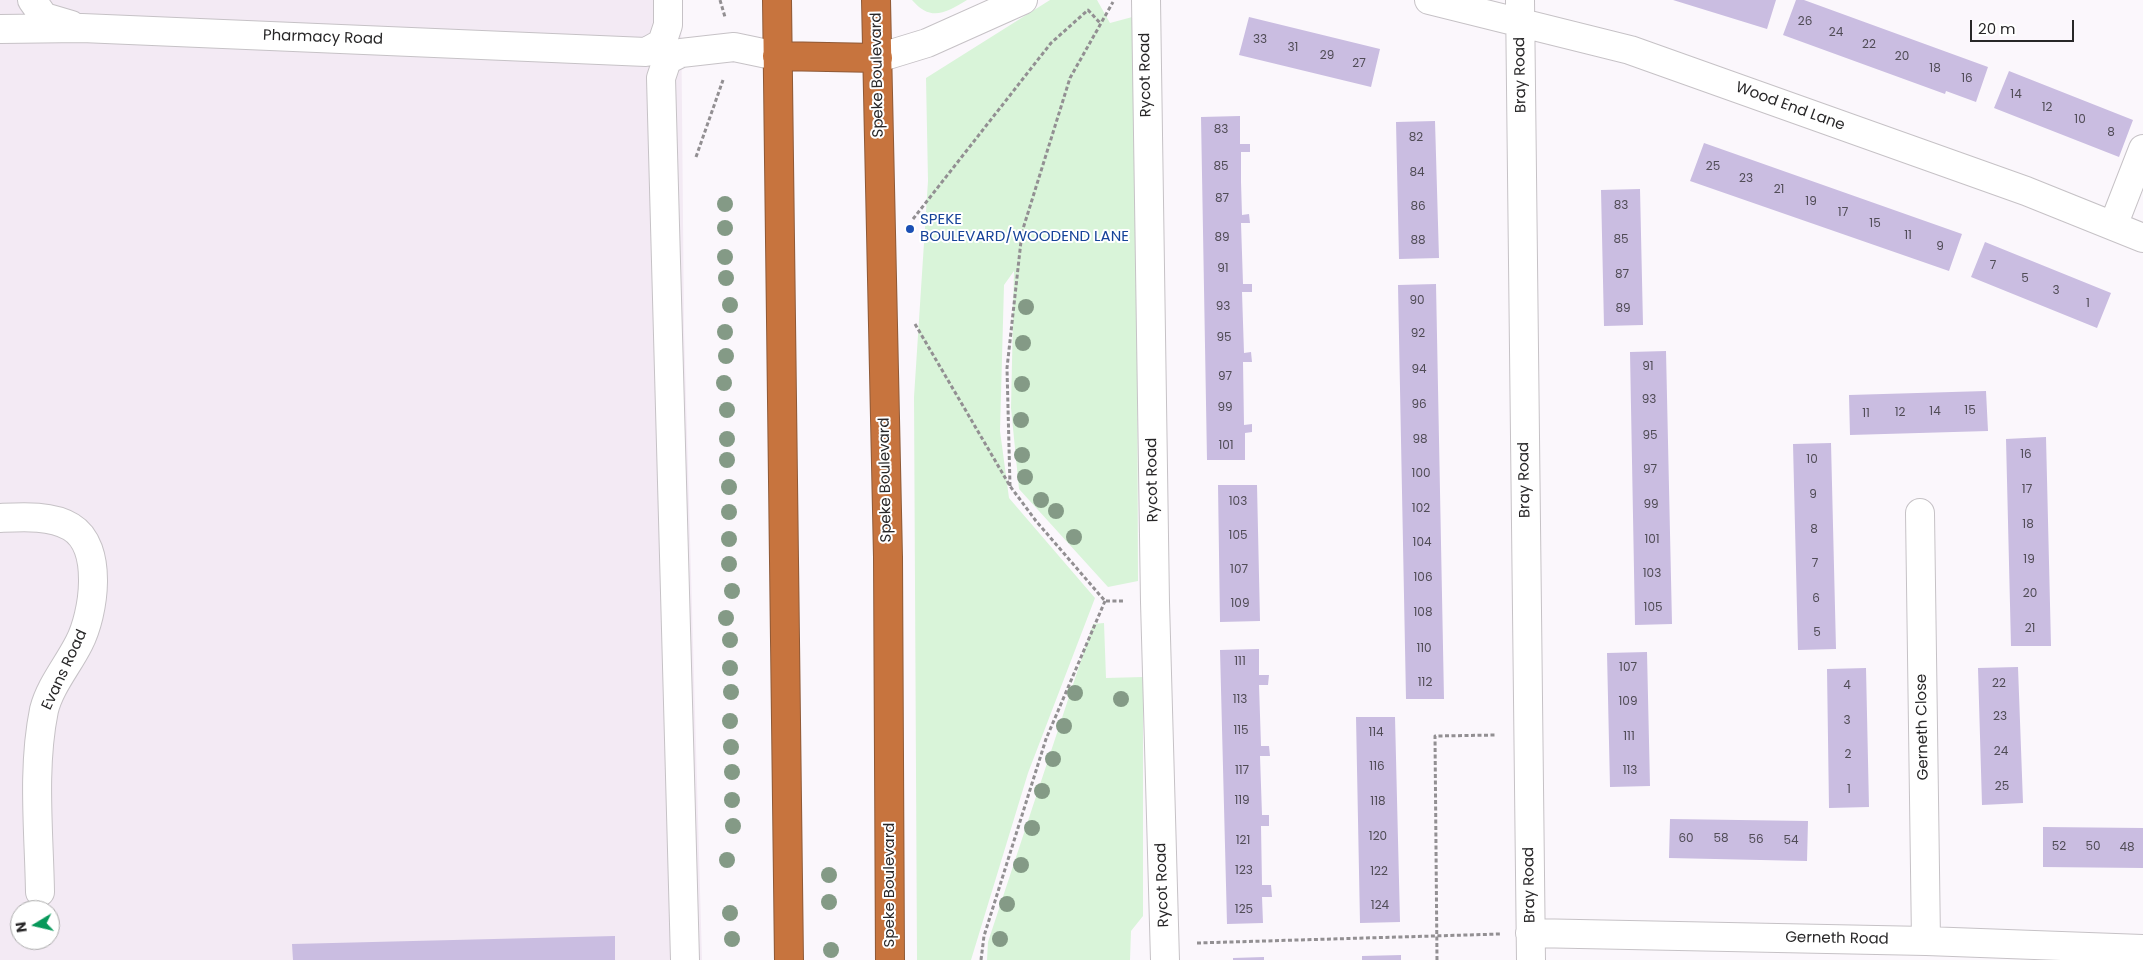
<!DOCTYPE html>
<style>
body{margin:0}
#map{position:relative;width:2143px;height:960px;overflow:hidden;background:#fbf7fc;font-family:Poppins,sans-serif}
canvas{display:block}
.north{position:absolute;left:10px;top:900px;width:50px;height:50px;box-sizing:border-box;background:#fff;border:1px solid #a9a9a9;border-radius:50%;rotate:261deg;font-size:14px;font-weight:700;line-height:20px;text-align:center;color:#282728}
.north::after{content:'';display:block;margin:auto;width:18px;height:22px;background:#07985a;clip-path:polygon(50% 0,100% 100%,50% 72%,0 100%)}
.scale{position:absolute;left:1970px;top:20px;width:104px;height:22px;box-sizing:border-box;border:2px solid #282728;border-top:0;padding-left:6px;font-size:15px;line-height:18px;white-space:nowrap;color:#282728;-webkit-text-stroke:4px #fff;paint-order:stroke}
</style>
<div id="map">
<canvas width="2143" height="960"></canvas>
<div class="north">N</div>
<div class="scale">20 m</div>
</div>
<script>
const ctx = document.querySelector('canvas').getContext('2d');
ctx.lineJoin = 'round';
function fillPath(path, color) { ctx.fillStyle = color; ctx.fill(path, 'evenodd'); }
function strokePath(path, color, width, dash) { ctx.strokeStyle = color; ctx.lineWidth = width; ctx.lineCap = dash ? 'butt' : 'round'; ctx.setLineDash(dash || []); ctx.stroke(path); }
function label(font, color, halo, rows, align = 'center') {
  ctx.font = font + ' Poppins,sans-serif'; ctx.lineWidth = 4; ctx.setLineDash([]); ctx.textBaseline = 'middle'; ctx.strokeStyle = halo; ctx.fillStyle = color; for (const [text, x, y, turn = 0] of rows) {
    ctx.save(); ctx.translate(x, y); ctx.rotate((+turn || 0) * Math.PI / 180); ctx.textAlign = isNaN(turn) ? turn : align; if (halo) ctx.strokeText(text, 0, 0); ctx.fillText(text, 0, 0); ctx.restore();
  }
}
const built = new Path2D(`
 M0 0H681L684 328 702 960H0ZM20 910H50V940H20Z`);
const green = new Path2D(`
 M912 0H967C945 13 931 22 912 0Z
 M1050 0H1097L1110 23 1136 16 1138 581 1108 587 1019 489 1011 408 1014 271 1004 285 1000 431 1009 498 1095 598 1028 773 971 960H917L914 397 928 181 926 78Z
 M1104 623 1106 678 1143 677V916L1131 931 1130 960H987L988 942 1093 624Z`);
const building = new Path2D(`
 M1673 0H1776L1767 29Z
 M1796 0H1804L1988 67 1976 102 1946 91 1945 94 1783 35Z
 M1249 17 1380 49 1371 87 1239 55Z
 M2009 71 2133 120 2119 157 1994 108Z
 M1240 116V144H1250V152H1241V182L1242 215 1249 214 1250 223H1241L1243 284H1252V292H1242L1244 353 1251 352 1252 362H1243L1244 425 1252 424V432L1245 433V460H1207L1201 117Z
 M1435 121 1439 258 1399 259 1396 122Z
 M1704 143 1962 234 1949 271 1690 181Z
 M1640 189 1643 325 1604 326 1601 190Z
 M1985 242 2111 293 2097 328 1971 277Z
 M1436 284 1444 699H1406L1398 285Z
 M1666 351 1672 624 1635 625 1630 352Z
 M1986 391 1988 431 1850 435 1849 395Z
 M2046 437 2051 646H2011L2006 439Z
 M1831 443 1836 649 1798 650 1793 444Z
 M1218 485H1257L1260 621 1220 622Z
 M1259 649V675H1269L1268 685H1259L1261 746H1269L1270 756H1260L1262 815H1269V826H1261L1262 885H1271L1272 897H1262L1263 923 1227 924 1220 650Z
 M1647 652 1650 786 1610 787 1607 653Z
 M2018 667 2023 803 1982 805 1978 668Z
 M1866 668 1869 807 1829 808 1827 669Z
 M1356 717H1395L1400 922 1360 923Z
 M1670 819 1808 821 1807 861 1669 858Z
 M2043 827 2143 828V868L2043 867Z
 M615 936V960H293L292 944Z
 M1401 955V960H1362V956Z
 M1264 957V960H1233V958Z`);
const path = new Path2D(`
 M720 0 725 17
 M696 157 723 80
 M913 219 1051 43 1088 10 1101 24
 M915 324 1010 486 1036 521 1105 601H1124
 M1010 486 1007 368 1022 232 1070 78 1113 2
 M1197 943 1500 934
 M981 960 984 936 1046 739 1105 601
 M1437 960 1435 736 1497 735`);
const minor = new Path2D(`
 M32 0 44 17 71 25
 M1146 0 1155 602 1165 960
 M1429 0 1630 50 2026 191 2143 238
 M1520 0 1531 960
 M0 29 82 28 646 52 662 43 668 25V0
 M878 58 927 43 1023 0
 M2113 226 2143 149
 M1920 513 1926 941
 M0 518C22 517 51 515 71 527 104 547 94 614 79 643 68 665 50 686 44 710 32 769 39 832 40 892
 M1530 933 1926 941 2143 949
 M685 960 661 78 667 60 681 53 734 47 777 56`);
const highway = new Path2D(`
 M777 0 789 960
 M876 0 888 557 890 960
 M777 56 878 58`);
const trees = [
 [725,204],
 [725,228],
 [725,257],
 [726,278],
 [730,305],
 [1026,307],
 [725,332],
 [1023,343],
 [726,356],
 [724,383],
 [1022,384],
 [727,410],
 [1021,420],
 [727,439],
 [1022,455],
 [727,460],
 [1025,477],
 [729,487],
 [1041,500],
 [1056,511],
 [729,512],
 [1074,537],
 [729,539],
 [729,564],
 [732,591],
 [726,618],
 [730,640],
 [730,668],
 [731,692],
 [1075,693],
 [1121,699],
 [730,721],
 [1064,726],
 [731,747],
 [1053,759],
 [732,772],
 [1042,791],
 [732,800],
 [733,826],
 [1032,828],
 [727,860],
 [1021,865],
 [829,875],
 [829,902],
 [1007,904],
 [730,913],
 [732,939],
 [1000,939],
 [831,950]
];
const markers = [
 [910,229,5,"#1a4fb4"]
];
const numberNames = [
 ["26",1805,22],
 ["24",1836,33],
 ["33",1260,40],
 ["22",1869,45],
 ["31",1293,48],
 ["29",1327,56],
 ["20",1902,57],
 ["27",1359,64],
 ["18",1935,69],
 ["16",1967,79],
 ["14",2016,95],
 ["12",2047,108],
 ["10",2080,120],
 ["83",1221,130],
 ["8",2111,133],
 ["82",1416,138],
 ["85",1221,167],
 ["25",1713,167],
 ["84",1417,173],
 ["23",1746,179],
 ["21",1779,190],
 ["87",1222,199],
 ["19",1811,202],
 ["83",1621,206],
 ["86",1418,207],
 ["17",1843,213],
 ["15",1875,224],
 ["11",1908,236],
 ["89",1222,238],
 ["85",1621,240],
 ["88",1418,241],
 ["9",1940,247],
 ["7",1993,266],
 ["91",1223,269],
 ["87",1622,275],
 ["5",2025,279],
 ["3",2056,291],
 ["90",1417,301],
 ["1",2088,304],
 ["93",1223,307],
 ["89",1623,309],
 ["92",1418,334],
 ["95",1224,338],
 ["91",1648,367],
 ["94",1419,370],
 ["97",1225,377],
 ["93",1649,400],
 ["96",1419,405],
 ["99",1225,408],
 ["15",1970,411],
 ["14",1935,412],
 ["12",1900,413],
 ["11",1866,414],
 ["95",1650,436],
 ["98",1420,440],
 ["101",1226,446],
 ["16",2026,455],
 ["10",1812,460],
 ["97",1650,470],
 ["100",1421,474],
 ["17",2027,490],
 ["9",1813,495],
 ["103",1238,502],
 ["99",1651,505],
 ["102",1421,509],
 ["18",2028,525],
 ["8",1814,530],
 ["105",1238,536],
 ["101",1652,540],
 ["104",1422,543],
 ["19",2029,560],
 ["7",1815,564],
 ["107",1239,570],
 ["103",1652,574],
 ["106",1423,578],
 ["20",2030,594],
 ["6",1816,599],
 ["109",1240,604],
 ["105",1653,608],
 ["108",1423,613],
 ["21",2030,629],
 ["5",1817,633],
 ["110",1424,649],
 ["111",1240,662],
 ["107",1628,668],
 ["112",1425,683],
 ["22",1999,684],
 ["4",1847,686],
 ["113",1240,700],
 ["109",1628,702],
 ["23",2000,717],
 ["3",1847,721],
 ["115",1241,731],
 ["114",1376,733],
 ["111",1629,737],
 ["24",2001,752],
 ["2",1848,755],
 ["116",1377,767],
 ["117",1242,771],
 ["113",1630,771],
 ["25",2002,787],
 ["1",1849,790],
 ["119",1242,801],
 ["118",1378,802],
 ["120",1378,837],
 ["60",1686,839],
 ["58",1721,839],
 ["56",1756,840],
 ["121",1243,841],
 ["54",1791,841],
 ["52",2059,847],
 ["50",2093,847],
 ["48",2127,848],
 ["123",1244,871],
 ["122",1379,872],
 ["124",1380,906],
 ["125",1244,910]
];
const streetNames = [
 ["Pharmacy Road",323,38,2],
 ["Speke Boulevard",878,75,-91],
 ["Rycot Road",1146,75,-91],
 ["Bray Road",1521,75,-91],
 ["Wood End Lane",1790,107,20],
 ["Speke Boulevard",886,480,-91],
 ["Rycot Road",1153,480,-91],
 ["Bray Road",1525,480,-91],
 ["Evans Road",65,670,-65],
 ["Gerneth Close",1923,727,-91],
 ["Speke Boulevard",890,885,-90],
 ["Rycot Road",1163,885,-92],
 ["Bray Road",1530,885,-91],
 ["Gerneth Road",1837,939,1]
];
const transitNames = [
 ["SPEKE",920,220],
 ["BOULEVARD/WOODEND LANE",920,237]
];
fillPath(built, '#f3eaf4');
fillPath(green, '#d9f4d9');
fillPath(building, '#cabde1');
strokePath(minor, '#c6c2c6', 30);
strokePath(highway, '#8f5936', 30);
strokePath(path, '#928f92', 3, [4, 2.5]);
strokePath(minor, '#fff', 28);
strokePath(highway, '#c7743e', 28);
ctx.fillStyle = '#849a86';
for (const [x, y] of trees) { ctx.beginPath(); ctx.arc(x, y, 8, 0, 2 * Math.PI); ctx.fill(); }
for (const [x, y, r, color] of markers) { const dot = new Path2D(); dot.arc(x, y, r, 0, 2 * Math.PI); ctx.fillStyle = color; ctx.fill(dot); strokePath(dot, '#fff', 2); }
label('12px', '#504c56', null, numberNames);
label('15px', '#282728', '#fff', streetNames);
label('15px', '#164399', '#fff', transitNames, 'left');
</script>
